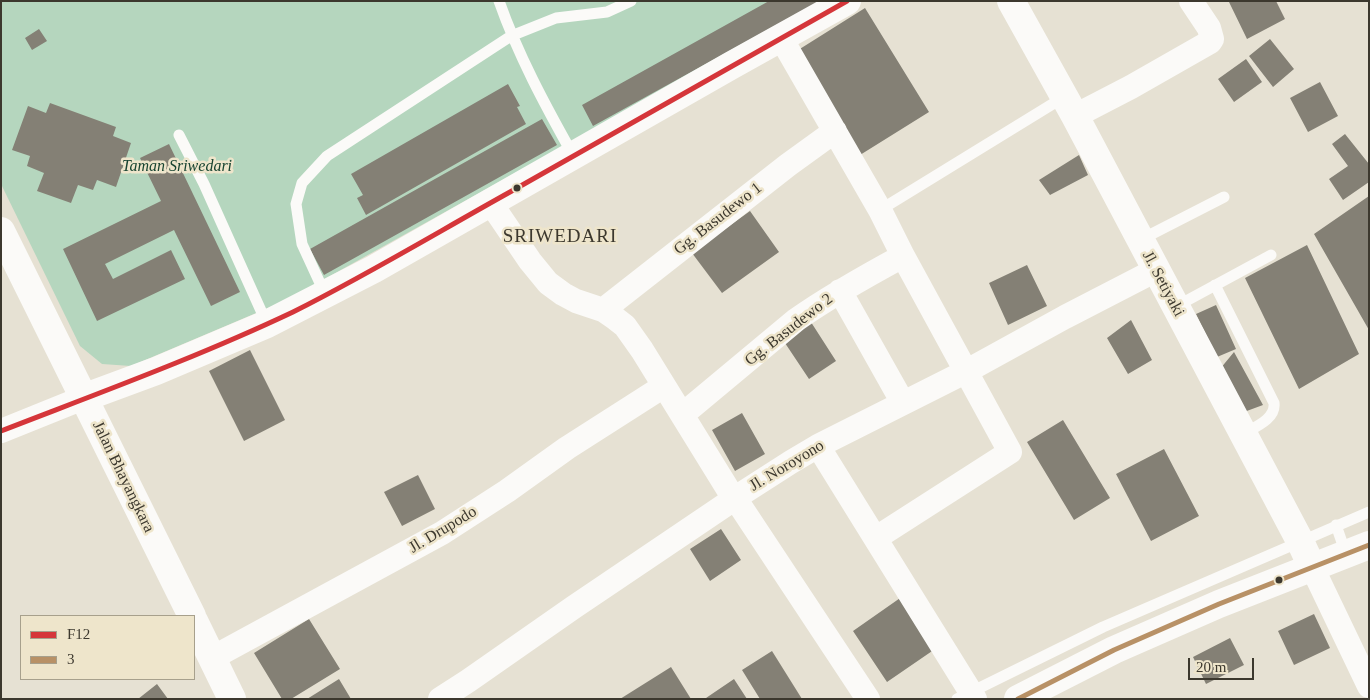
<!DOCTYPE html>
<style>
body{margin:0}
#map{position:relative;width:1370px;height:700px;overflow:hidden;background:#e6e1d3;font-family:"Times New Roman",serif}
canvas{display:block}
.frame{position:absolute;inset:0;border:2px solid #3c382e;pointer-events:none}
.legend{position:absolute;left:20px;top:615px;width:175px;height:65px;box-sizing:border-box;background:#eee5cb;border:1px solid #a7a08c;margin:0;padding:6px 9px;list-style:none;font-size:15px;color:#3c382e}
.legend li{display:flex;align-items:center;gap:10px;height:25px}
.legend b{width:25px;border:1px solid #a7a08c}
.scale{position:absolute;left:1188px;top:658px;width:66px;height:22px;box-sizing:border-box;border:2px solid #3c382e;border-top:0;padding-left:6px;font-size:15px;line-height:18px;white-space:nowrap;color:#3c382e;-webkit-text-stroke:4px #eee5cb;paint-order:stroke}
</style>
<div id="map">
<canvas width="1370" height="700"></canvas>
<div class="frame"></div>
<ul class="legend">
<li><b style="height:6px;background:#d5363a"></b>F12</li>
<li><b style="height:6px;background:#b89166"></b>3</li>
</ul>
<div class="scale">20 m</div>
</div>
<script>
const ctx = document.querySelector('canvas').getContext('2d');
ctx.lineJoin = 'round';
function fillPath(path, color) { ctx.fillStyle = color; ctx.fill(path, 'evenodd'); }
function strokePath(path, color, width, dash) { ctx.strokeStyle = color; ctx.lineWidth = width; ctx.lineCap = dash ? 'butt' : 'round'; ctx.setLineDash(dash || []); ctx.stroke(path); }
function label(font, color, halo, rows, align = 'center') {
  ctx.font = font + ' "Times New Roman",serif'; ctx.lineWidth = 5; ctx.setLineDash([]); ctx.textBaseline = 'middle'; ctx.strokeStyle = halo; ctx.fillStyle = color; for (const [text, x, y, turn = 0] of rows) {
    ctx.save(); ctx.translate(x, y); ctx.rotate((+turn || 0) * Math.PI / 180); ctx.textAlign = isNaN(turn) ? turn : align; if (halo) ctx.strokeText(text, 0, 0); ctx.fillText(text, 0, 0); ctx.restore();
  }
}
const green = new Path2D(`
 M1 1H824L287 300 131 366 102 364 80 346 1 184Z`);
const building = new Path2D(`
 M769 1H820L593 126 582 105Z
 M1231 1H1276L1285 19 1247 39 1229 2Z
 M865 8 929 112 860 155 795 52Z
 M39 29 47 41 32 50 25 38Z
 M1270 39 1294 69 1273 87 1249 56Z
 M1246 59 1262 82 1234 102 1218 79Z
 M1320 82 1338 116 1308 132 1290 98Z
 M508 84 520 106 517 107 526 124 366 215 357 198 363 195 351 174Z
 M50 103 116 127 113 136 131 143 116 187 97 180 93 190 78 185 71 203 37 191 44 173 27 166 30 156 12 150 28 106 46 113Z
 M542 119 557 145 324 275 310 249Z
 M1345 134 1369 164V182L1343 200 1329 179 1348 166 1332 144Z
 M169 144 240 292 211 306 174 230 105 264 113 279 171 250 185 279 97 321 63 249 161 201 140 158Z
 M1079 155 1088 175 1050 195 1039 180Z
 M1369 196V330L1314 234Z
 M750 211 779 252 722 293 692 253Z
 M1307 245 1359 354 1299 389 1245 278Z
 M1027 265 1047 306 1008 325 989 283Z
 M1216 305 1236 349 1217 357 1196 314Z
 M809 319 836 361 809 379 781 337Z
 M1131 320 1152 360 1128 374 1107 338Z
 M250 350 285 420 244 441 209 371Z
 M1234 352 1263 405 1244 412 1220 369Z
 M742 413 765 454 735 471 712 430Z
 M1063 420 1110 498 1074 520 1027 442Z
 M1164 449 1199 516 1151 541 1116 474Z
 M418 475 435 509 402 526 384 492Z
 M721 529 741 560 710 581 690 549Z
 M903 596 938 647 887 682 853 631Z
 M1314 614 1330 648 1294 665 1278 631Z
 M309 619 340 669 291 699H282L254 653Z
 M1230 638 1244 665 1206 684 1193 657Z
 M772 651 802 699H760L742 670Z
 M671 667 691 699H620Z
 M339 679 351 699H307Z
 M734 679 747 699H707L706 698Z
 M157 684 168 699H138Z`);
const service = new Path2D(`
 M499 1C518 55 545 105 573 155
 M179 135 204 184 267 324
 M880 210 1064 97
 M1140 240 1224 197
 M1215 285 1274 403C1276 419 1255 427 1243 434
 M325 294 302 244 296 204 302 183 327 156 511 36 556 18 607 12 631 1
 M1175 307 1271 255
 M1336 525 1346 554
 M957 699 1103 627 1369 512`);
const minor = new Path2D(`
 M781 38 880 210 903 256 1010 452 876 538
 M1075 116 1131 87 1210 42 1212 39 1209 28 1191 1
 M490 202 530 261 548 283 563 294 576 301 603 310 616 319 625 326 642 350 734 499
 M840 291 903 403
 M603 310 788 165 835 131
 M682 415 796 320C830 296 866 276 903 256
 M1 431 83 398
 M818 446 975 699
 M735 498 868 699
 M1312 567 1369 686
 M212 658 442 533 507 491 567 448 664 386
 M440 699 468 681 574 607 734 499 738 496 791 462 818 446 965 372 1065 317 1156 270`);
const tertiary = new Path2D(`
 M1011 1 1075 116 1300 541 1312 567`);
const secondary = new Path2D(`
 M1 231 192 616
 M83 398 156 371 267 324 374 269 732 65 847 1
 M194 621 232 699
 M1018 699 1114 650 1219 604 1369 545`);
const bus1 = new Path2D(`
 M1 431C99 393 198 357 293 312 367 275 438 232 510 192 622 128 734 64 847 1`);
const bus2 = new Path2D(`
 M1018 699 1114 650 1219 604 1369 545`);
const markers = [
 [517,188,4.5,"#3c382e"],
 [1279,580,4.5,"#3c382e"]
];
const parkNames = [
 ["Taman Sriwedari",177,167]
];
const streetNames = [
 ["Gg. Basudewo 1",718,219,-38],
 ["Jl. Setiyaki",1163,284,62],
 ["Gg. Basudewo 2",789,330,-38],
 ["Jl. Noroyono",787,466,-31],
 ["Jalan Bhayangkara",123,477,64],
 ["Jl. Drupodo",443,530,-31]
];
const quarterNames = [
 ["SRIWEDARI",560,237]
];
fillPath(green, '#b5d6be');
fillPath(building, '#848075');
strokePath(service, '#fbfaf8', 11);
strokePath(minor, '#fbfaf8', 24);
strokePath(tertiary, '#fbfaf8', 28);
strokePath(secondary, '#fbfaf8', 28);
strokePath(bus1, '#d5363a', 5);
strokePath(bus2, '#b89166', 5);
for (const [x, y, r, color] of markers) { const dot = new Path2D(); dot.arc(x, y, r, 0, 2 * Math.PI); ctx.fillStyle = color; ctx.fill(dot); strokePath(dot, '#eee5cb', 2); }
label('italic 16px', '#184431', '#eee5cb', parkNames);
label('16px', '#3c382e', '#eee5cb', streetNames);
ctx.letterSpacing = '1px';
label('19px', '#3c382e', '#eee5cb', quarterNames);
ctx.letterSpacing = '0px';
</script>
